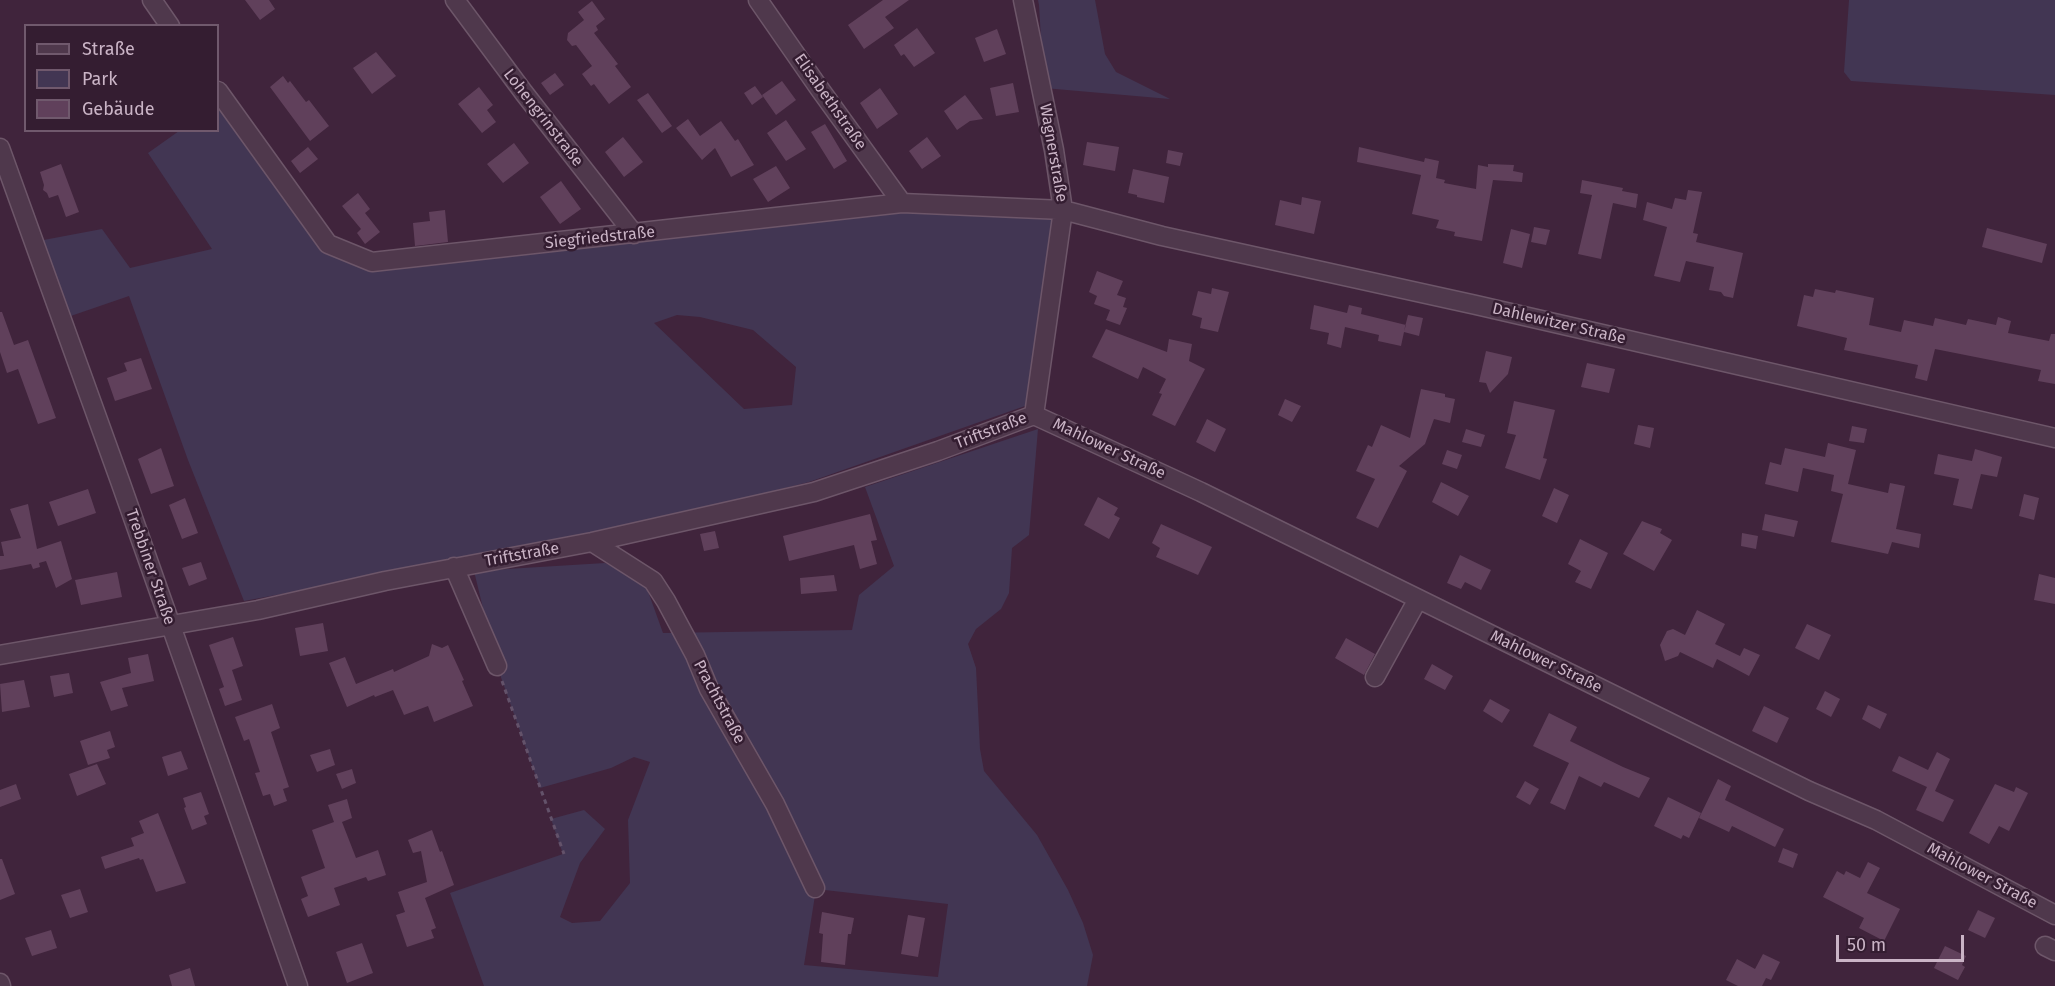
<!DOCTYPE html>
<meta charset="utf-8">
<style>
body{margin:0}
#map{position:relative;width:2055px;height:986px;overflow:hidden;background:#40243c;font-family:"Fira Sans",sans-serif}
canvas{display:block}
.legend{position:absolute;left:24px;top:24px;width:195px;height:108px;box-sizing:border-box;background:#341d31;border:2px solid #70596d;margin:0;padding:8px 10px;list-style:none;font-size:18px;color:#cab4c6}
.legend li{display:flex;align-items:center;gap:12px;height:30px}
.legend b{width:30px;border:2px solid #70596d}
.scale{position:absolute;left:1836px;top:935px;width:128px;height:27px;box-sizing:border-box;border:3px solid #cab4c6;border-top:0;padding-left:8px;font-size:18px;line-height:21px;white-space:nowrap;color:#cab4c6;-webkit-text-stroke:4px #341d31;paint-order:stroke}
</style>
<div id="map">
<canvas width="2055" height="986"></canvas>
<ul class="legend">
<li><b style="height:8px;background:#4f384c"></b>Straße</li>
<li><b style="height:16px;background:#423653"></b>Park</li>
<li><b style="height:16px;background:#60405b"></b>Gebäude</li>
</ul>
<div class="scale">50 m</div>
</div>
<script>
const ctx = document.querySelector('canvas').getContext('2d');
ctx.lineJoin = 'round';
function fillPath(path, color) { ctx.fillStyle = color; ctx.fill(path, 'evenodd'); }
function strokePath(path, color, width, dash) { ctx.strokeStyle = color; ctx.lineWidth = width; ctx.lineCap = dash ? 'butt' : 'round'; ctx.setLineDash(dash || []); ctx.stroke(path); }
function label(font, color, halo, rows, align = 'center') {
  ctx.font = font + ' "Fira Sans",sans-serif'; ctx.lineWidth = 5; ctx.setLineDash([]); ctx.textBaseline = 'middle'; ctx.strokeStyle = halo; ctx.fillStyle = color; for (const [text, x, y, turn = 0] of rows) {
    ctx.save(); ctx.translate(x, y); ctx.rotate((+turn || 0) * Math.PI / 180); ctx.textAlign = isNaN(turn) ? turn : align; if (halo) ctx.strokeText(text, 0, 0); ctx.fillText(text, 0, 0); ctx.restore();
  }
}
const green = new Path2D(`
 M1038 0H1095L1105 54 1116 72 1170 99 1044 88 1039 5Z
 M1849 0H2055V95L1851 81 1844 72Z
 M218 103 328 243 372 262 902 203 1063 210 1042 400 809 482 594 536 244 601 188 460 129 296 62 319 33 242 102 229 130 268 212 249 148 153 179 131 218 130ZM677 315 700 317 753 330 796 367 792 405 744 409 654 323Z
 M1038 429 1029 535 1012 548 1009 593 1001 609 976 629 968 644 976 668 980 749 984 771 1037 835 1068 890 1083 923 1093 955 1087 986H484L450 893 563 854 551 819 584 810 605 829 580 863 560 917 572 923 600 921 630 883 628 820 650 762 634 757 611 768 540 788 497 666 474 571 605 563 645 583 663 633 852 630 859 595 894 566 865 487ZM816 889 948 904 938 977 804 965Z`);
const building = new Path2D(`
 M245 0H269L275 9 260 20Z
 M883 0H909L885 17 894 28 864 49 848 25Z
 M592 1 605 19 596 26 598 30 594 33 618 64 615 66 631 87 609 104 594 84 591 86 582 74 592 66 576 45 572 46 567 40 568 33 584 20 578 12Z
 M917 28 935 53 914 67 904 54 901 56 894 45Z
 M997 29 1006 54 984 62 975 38Z
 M376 52 396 76 372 94 353 68Z
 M555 73 564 85 550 95 541 83Z
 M283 76 288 83 290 81 306 102 309 100 329 126 310 141 270 87Z
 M782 81 796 100 776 115 762 95Z
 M1013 83 1019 112 996 116 990 88Z
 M755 86 763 97 752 105 744 93Z
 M479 87 493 105 487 110 496 122 482 133 458 104Z
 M880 88 898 114 877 129 860 103Z
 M648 93 672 126 662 133 637 100Z
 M965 95 983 119 970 121 957 130 944 111Z
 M688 119 700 136 721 121 735 141 738 139 754 165 731 177 715 148 702 160 676 128Z
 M786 120 806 149 786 161 767 133Z
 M825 124 847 161 834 169 811 132Z
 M623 137 643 162 624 177 605 152Z
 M927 137 941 156 922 169 909 151Z
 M1087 142 1119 147 1115 171 1083 165Z
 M514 143 529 163 503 183 487 164Z
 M308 147 318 159 300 173 291 161Z
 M1359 147 1424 162 1425 158 1439 161 1436 178 1445 180 1444 183 1476 189 1478 165 1488 167V164L1514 165 1513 171 1523 173 1522 182 1493 180 1482 241 1454 236 1455 232 1436 228 1439 220 1412 214 1421 175 1357 162Z
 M1168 150 1183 153 1180 166 1166 163Z
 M61 164 79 212 66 217 58 195 49 198 47 193 43 190 44 185 40 172Z
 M776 166 790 188 768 202 753 179Z
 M1133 169 1169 177 1164 203 1137 197V195L1128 193Z
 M1582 180 1623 188 1622 191 1638 194 1636 208 1613 203 1601 259 1578 254 1592 195 1580 193Z
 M561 181 581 209 560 224 540 197Z
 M1688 190 1702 192 1693 233 1698 234 1696 242 1743 253 1733 298 1724 296 1721 292 1709 290 1714 267 1686 261 1680 282 1654 276 1667 227 1643 220 1647 202 1672 209 1675 198 1686 200Z
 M358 193 370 209 365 213 380 232 365 244 357 233 361 229 342 206Z
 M1302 197 1321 201 1314 234 1275 225 1280 200 1301 205Z
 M445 210 448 242 415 246 413 223 430 221 429 212Z
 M1534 227 1550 230 1546 245 1531 242Z
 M1987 228 2047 244 2042 263 1982 247Z
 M1511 229 1530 234 1522 268 1503 263Z
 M1097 271 1123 281 1117 295 1126 298 1123 307 1127 308 1120 325 1106 320 1110 310 1094 304 1097 296 1089 292Z
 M1212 288 1229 292 1218 332 1200 328 1202 318 1192 315 1198 291 1211 294Z
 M1815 289 1835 293 1836 290 1874 298 1869 325 1901 332 1904 320 1933 326 1935 318 1966 325 1968 319 1996 325 1998 317 2011 321 2008 333 2049 341 2051 334H2055V384L2038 381 2041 370 1935 349 1927 381 1915 378 1918 365 1844 350 1847 338 1797 326 1804 295 1813 297Z
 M1314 305 1347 313 1349 305 1362 308 1361 314 1406 325 1404 331 1408 315 1423 318 1419 336 1404 332 1401 346 1378 341 1379 335 1345 327 1341 348 1327 344 1329 333 1310 329Z
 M0 312H2L14 345 28 340 56 418 38 424 18 369 7 373 0 352Z
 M1106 329 1167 352 1169 339 1192 344 1189 361 1205 369 1175 426 1152 415 1162 394 1159 393 1166 379 1143 367 1138 379 1092 357Z
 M1486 351 1512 357 1508 374 1490 393 1486 383 1479 382Z
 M141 358 152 389 115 401 107 378 127 371 124 363Z
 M1587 363 1615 369 1609 393 1581 387Z
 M1421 389 1445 394V397L1455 399 1450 423 1434 419 1425 444 1399 466 1407 471 1378 528 1356 518 1375 479 1356 471 1368 445 1372 447 1381 425 1410 438Z
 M1285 399 1301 406 1292 422 1278 415Z
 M1514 401 1555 410 1543 458 1547 459 1540 480 1505 468 1516 435 1507 433Z
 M1207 419 1226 429 1215 452 1196 442Z
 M1638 425 1654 428 1650 448 1634 444Z
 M1852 426 1867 429 1864 443 1849 441Z
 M1466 429 1485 435 1481 447 1462 442Z
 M1828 443 1856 450 1848 484 1888 493 1890 483 1905 486 1896 529 1921 534 1919 548 1892 542 1888 554 1831 542 1843 494 1831 491 1834 475 1803 468 1798 492 1765 484 1770 462 1781 465 1785 448 1825 457Z
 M161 448 174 486 151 494 138 459Z
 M1975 449 2002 457 1997 477 1981 474 1972 509 1953 505 1959 479 1934 474 1938 454 1972 461Z
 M1447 450 1462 455 1457 469 1442 464Z
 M1441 482 1469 496 1458 516 1432 502Z
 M1554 488 1569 495 1557 523 1542 516Z
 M88 489 96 513 58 526 49 502Z
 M2024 494 2039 498 2034 520 2019 516Z
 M1098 497 1118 508 1114 515 1120 518 1109 539 1084 525Z
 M185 498 198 533 182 539 169 505Z
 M28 504 37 549 61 541 72 579 56 588 46 561 39 563 40 567 33 569 31 564 0 570V556H4L1 542 21 538 10 509Z
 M870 514 877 540 871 541 877 564 860 569 854 545 789 561 783 536Z
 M1765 514 1798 521 1794 537 1762 530Z
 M1642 521 1662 529 1660 533 1672 540 1654 571 1623 554Z
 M1161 524 1212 547 1198 575 1156 557 1160 548 1152 543Z
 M715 531 719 548 704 551 700 534Z
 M1742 533 1758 536 1756 549 1741 546Z
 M1580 539 1608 553 1591 589 1575 582 1581 571 1568 564Z
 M1460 555 1491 570 1481 590 1465 582 1461 589 1447 583Z
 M201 562 207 579 189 586 182 568Z
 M117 572 122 597 81 605 75 580Z
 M2039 574 2055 578V604L2034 600Z
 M834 575 837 591 801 594 800 578Z
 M1697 610 1725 624 1715 644 1740 656 1744 648 1760 655 1749 676 1717 659 1713 668 1680 652 1678 656 1665 661 1660 645 1667 631 1673 629 1685 635Z
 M323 623 328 651 300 656 295 628Z
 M1807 624 1831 635 1819 660 1795 648Z
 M233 637 243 666 232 670 242 700 225 706 219 689 224 687 209 645Z
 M1346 638 1375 654 1364 675 1335 658Z
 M432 644 442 648 448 645 464 680 462 681 473 706 434 722 428 706 404 715 393 690 375 697 374 695 347 707 329 663 345 657 356 684 393 669 394 672 429 656Z
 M148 654 154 681 122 688 128 706 111 711 100 682 131 673 128 658Z
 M1432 664 1453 676 1445 690 1424 679Z
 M69 673 73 693 54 697 50 676Z
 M24 680 30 707 2 712 0 684Z
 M1825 691 1840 699 1831 717 1816 709Z
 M1490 699 1510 710 1502 723 1483 711Z
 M272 704 280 728 271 732 289 787 283 789 287 801 274 806 270 794 263 796 255 773 260 772 249 739 244 741 235 717Z
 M1868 705 1887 714 1880 729 1862 719Z
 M1764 706 1789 718 1777 743 1752 731Z
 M1549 713 1577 727 1570 741 1623 767 1650 778 1639 798 1604 782 1601 787 1579 776 1565 810 1550 803 1569 763 1533 746Z
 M110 731 115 747 107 750 110 758 88 765 80 741Z
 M330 749 335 765 317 772 310 755Z
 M181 751 188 769 168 776 162 757Z
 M1937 752 1950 759 1935 791 1954 800 1943 822 1916 810 1927 787 1892 771 1899 756 1928 770Z
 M97 764 106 784 77 796 69 774Z
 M352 769 356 783 342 789 336 774Z
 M1718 779 1731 786 1725 800 1784 829 1775 847 1732 826 1729 832 1699 818Z
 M1525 781 1539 789 1530 805 1516 797Z
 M16 784 21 799 0 807V790Z
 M1995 784 2014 792 2016 787 2028 793 2009 831 1999 826 1989 844 1969 833Z
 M201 792 209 814 204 816 207 824 192 830 184 808 186 807 183 798Z
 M1668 797 1701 813 1689 838 1683 835 1681 839 1654 826Z
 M347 799 352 818 342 822 356 858 378 850 386 875 368 881 366 877 334 888 340 905 308 917 301 899 308 896 301 877 325 868 312 830 334 822 328 805Z
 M158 813 186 883 156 892 143 859 140 860 139 858 105 869 101 857 134 846 131 838 144 833 139 821Z
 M432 830 440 852 442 851 454 885 425 898 436 928 431 930 434 938 407 947 396 915 405 912 398 892 427 882 421 851 413 853 408 840Z
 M1783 848 1798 854 1793 868 1778 862Z
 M0 859H2L15 894 0 900Z
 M1868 862 1880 868 1867 893 1900 909 1884 941 1859 928 1864 918 1823 897 1837 871 1844 875 1846 871 1860 878Z
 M80 889 88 912 70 918 61 895Z
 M1978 910 1995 918 1985 938 1968 930Z
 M822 912 854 918 851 934H848L845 965 821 962 823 934 819 933Z
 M908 915 925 918 918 957 901 954Z
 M51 930 57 948 32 956 25 938Z
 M362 943 373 973 347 983 336 952Z
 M1945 946 1966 956 1962 965 1965 967 1958 980 1934 968Z
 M1763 954 1780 962 1771 980 1766 978 1762 986H1738L1726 980 1737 959 1755 969Z
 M190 968 195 986H172L169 975Z`);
const path = new Path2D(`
 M502 681 564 854`);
const minor = new Path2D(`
 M152 0 170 26
 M455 0 524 93 634 234
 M758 0 819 88 902 203
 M1023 0 1054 150 1063 210 1034 415
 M218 91 328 244 372 262 902 203 1063 210 1162 236 1476 305 2055 438
 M0 148 120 481 298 986
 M1034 415 1201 492 1809 791 1876 820 2055 915
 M592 542 653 581 666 601 695 655 709 689 775 804 815 888
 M454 567 497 666
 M0 655 258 610 385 581 592 542 814 492 938 451 1034 415
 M1375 677 1418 599
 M2045 946 2055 951
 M0 983 1 986`);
const streetNames = [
 ["Elisabethstraße",830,102,55],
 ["Lohengrinstraße",543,118,52],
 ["Wagnerstraße",1053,153,80],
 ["Siegfriedstraße",600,238,-6],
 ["Dahlewitzer Straße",1559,324,13],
 ["Triftstraße",991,431,-21],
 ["Mahlower Straße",1109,449,25],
 ["Triftstraße",522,555,-10],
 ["Trebbiner Straße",150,567,71],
 ["Mahlower Straße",1546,662,26],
 ["Prachtstraße",719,702,62],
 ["Mahlower Straße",1982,876,28]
];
fillPath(green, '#423653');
fillPath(building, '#60405b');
strokePath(minor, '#6d5669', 21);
strokePath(path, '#63526a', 3, [4.5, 4.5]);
strokePath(minor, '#4f384c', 18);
label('16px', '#cab4c6', '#341d31', streetNames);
</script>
